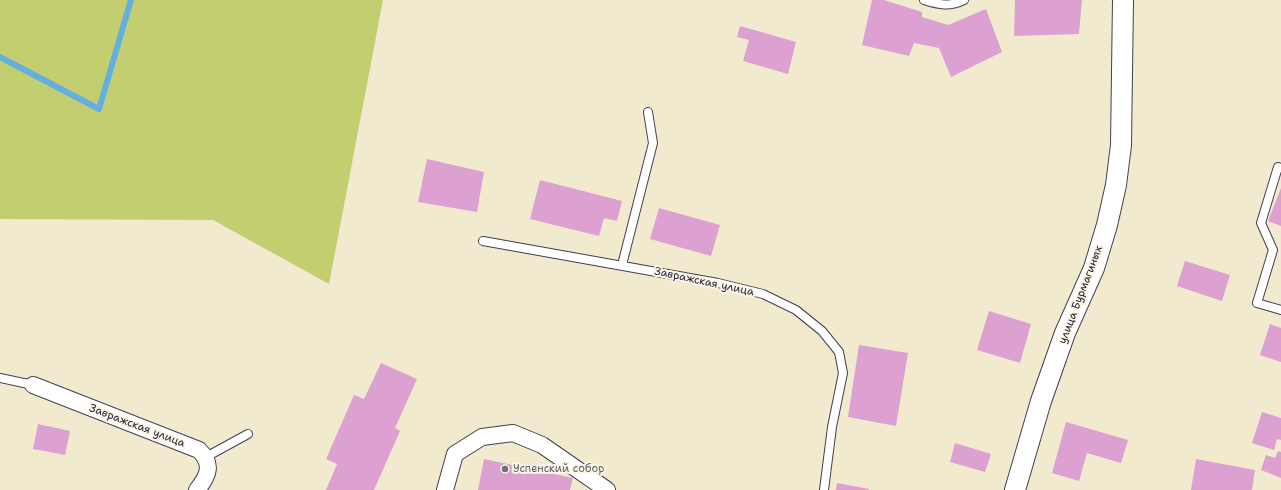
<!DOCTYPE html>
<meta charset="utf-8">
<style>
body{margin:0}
canvas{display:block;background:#f2eacf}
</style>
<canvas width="1281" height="490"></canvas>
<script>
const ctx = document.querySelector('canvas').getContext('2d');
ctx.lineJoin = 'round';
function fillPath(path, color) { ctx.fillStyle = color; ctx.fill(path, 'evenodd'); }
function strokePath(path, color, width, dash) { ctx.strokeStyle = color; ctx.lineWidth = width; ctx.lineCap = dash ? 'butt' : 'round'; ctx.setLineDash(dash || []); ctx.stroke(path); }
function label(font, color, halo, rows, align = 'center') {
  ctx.font = font + ' "Shantell Sans",sans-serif'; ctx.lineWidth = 4; ctx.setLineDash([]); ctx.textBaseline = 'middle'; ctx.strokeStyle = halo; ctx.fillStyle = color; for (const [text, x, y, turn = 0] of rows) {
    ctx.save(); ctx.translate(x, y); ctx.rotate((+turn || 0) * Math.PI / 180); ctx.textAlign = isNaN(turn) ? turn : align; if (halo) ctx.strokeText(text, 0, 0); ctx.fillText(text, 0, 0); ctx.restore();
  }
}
const green = new Path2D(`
 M0 0H383L329 284 213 220 0 219Z`);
const stream = new Path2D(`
 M0 57 99 109 131 0`);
const building = new Path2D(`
 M872 0H884L922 12V17L948 25 986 9 1002 52 951 77 939 48 914 43 909 56 862 45Z
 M1015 0H1082L1079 34 1014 36Z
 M740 26 796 42 788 74 743 61 749 40 737 37Z
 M427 159 484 172 477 212 418 202Z
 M540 180 622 201 617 221 604 218 599 236 530 219Z
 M1281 188V226L1268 221Z
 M659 208 720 225 711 256 650 239Z
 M1185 261 1230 275 1222 301 1177 286Z
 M989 311 1031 324 1020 363 977 350Z
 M1270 324 1281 328V362L1260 355Z
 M859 345 908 353 896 426 848 417Z
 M381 363 417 379 395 428 400 431 374 490H326L337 464 326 459 354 395 364 399Z
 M1262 412 1281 418V440L1277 439 1274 450 1252 443Z
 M1066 422 1128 440 1121 463 1087 453 1079 481 1052 473Z
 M38 424 70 431 65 455 33 449Z
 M955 443 991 454 985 472 950 462Z
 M1278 451 1281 452V478L1261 470 1266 455 1275 458Z
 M484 459 573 478 570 490H478Z
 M1196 459 1255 470 1252 490H1191Z
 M837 483 869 489V490H836Z`);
const service = new Path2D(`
 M924 0C939 5 950 7 964 0
 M1281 168 1278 167 1261 223 1273 250 1257 303 1281 310
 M483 241 718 283 763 294 796 310 822 331 839 352 843 373 832 427 824 490
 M622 265 653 143 648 112
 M0 378 33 385
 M206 457 248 434`);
const minor = new Path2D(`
 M33 385 199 450C213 464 209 475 197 490
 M445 490 455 454 482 437 513 433 542 445 607 490`);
const tertiary = new Path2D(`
 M1015 490 1041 401 1065 333 1094 268 1107 225 1116 185 1121 145 1123 0`);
const markers = [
 [505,469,4,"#6b7280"]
];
const streetNames = [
 ["Завражская улица",704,282,12],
 ["улица Бурмагиных",1081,295,-69],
 ["Завражская улица",137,426,21]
];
const worshipNames = [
 ["Успенский собор",513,469]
];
fillPath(green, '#c2ce70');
strokePath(stream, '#64afdd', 6);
fillPath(building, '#dca0d1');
strokePath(service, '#414051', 10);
strokePath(minor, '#414051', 18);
strokePath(tertiary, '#414051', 22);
strokePath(service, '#fff', 8);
strokePath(minor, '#fff', 16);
strokePath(tertiary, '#fff', 20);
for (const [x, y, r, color] of markers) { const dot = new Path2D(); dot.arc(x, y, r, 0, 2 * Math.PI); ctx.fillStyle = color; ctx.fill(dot); strokePath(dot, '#fcf5e5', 1.5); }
label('11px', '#22223b', '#fcf5e5', streetNames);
label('11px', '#5b616d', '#fcf5e5', worshipNames, 'left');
</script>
